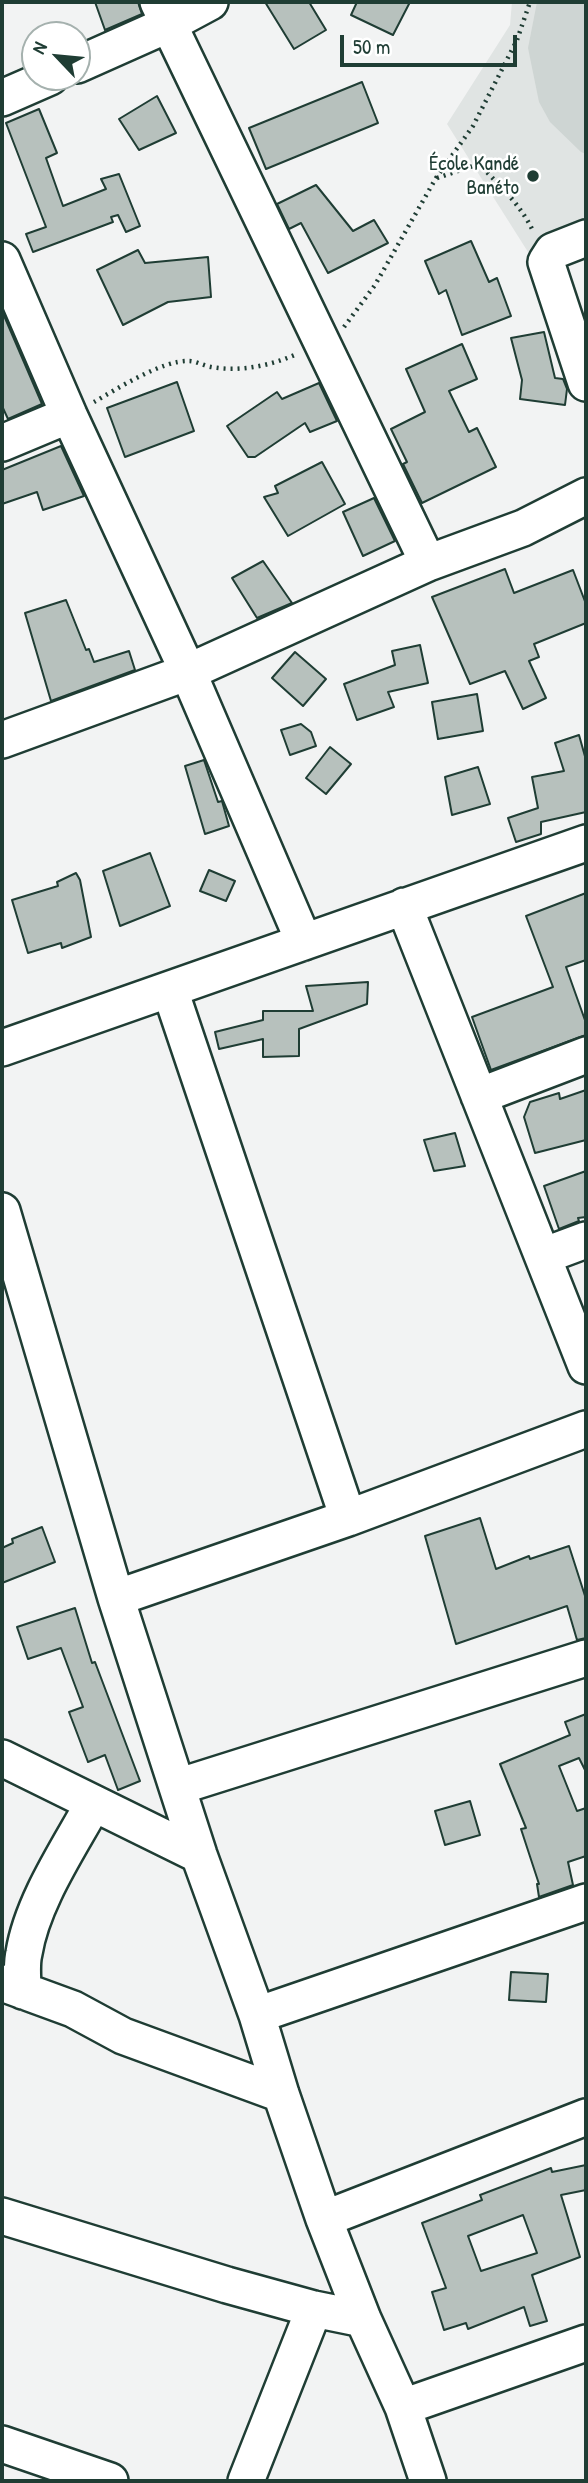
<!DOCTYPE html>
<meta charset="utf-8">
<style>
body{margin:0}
#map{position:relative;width:588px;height:2483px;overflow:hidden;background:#f2f3f3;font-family:"Patrick Hand",sans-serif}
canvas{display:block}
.frame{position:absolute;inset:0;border:4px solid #1f3d34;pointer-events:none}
.north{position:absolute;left:21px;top:21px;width:70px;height:70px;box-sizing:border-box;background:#fff;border:2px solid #a5b1ae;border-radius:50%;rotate:296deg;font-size:19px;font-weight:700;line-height:28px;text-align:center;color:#1f3d34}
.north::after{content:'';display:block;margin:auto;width:24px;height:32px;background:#1f3d34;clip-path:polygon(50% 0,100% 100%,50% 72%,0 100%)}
.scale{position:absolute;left:340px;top:35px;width:177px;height:32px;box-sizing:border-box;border:4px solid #1f3d34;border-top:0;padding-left:9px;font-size:21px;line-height:24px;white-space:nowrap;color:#1f3d34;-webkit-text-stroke:5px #fff;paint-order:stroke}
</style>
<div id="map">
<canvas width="588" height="2483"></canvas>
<div class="frame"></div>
<div class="north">N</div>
<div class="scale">50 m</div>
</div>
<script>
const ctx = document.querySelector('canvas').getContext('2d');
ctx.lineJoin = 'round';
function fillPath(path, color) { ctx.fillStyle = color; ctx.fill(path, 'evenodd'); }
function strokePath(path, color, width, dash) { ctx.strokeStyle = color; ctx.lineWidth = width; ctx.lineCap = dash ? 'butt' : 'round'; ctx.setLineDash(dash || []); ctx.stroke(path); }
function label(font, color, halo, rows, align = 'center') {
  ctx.font = font + ' "Patrick Hand",sans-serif'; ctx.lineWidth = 5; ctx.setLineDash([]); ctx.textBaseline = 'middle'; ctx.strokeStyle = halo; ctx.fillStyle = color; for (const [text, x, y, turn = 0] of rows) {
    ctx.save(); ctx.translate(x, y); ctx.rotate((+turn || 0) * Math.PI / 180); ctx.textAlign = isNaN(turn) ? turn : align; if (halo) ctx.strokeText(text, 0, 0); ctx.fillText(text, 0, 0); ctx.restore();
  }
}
const built = new Path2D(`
 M512 2H586V229L528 252 447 124 510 25Z`);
const green = new Path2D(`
 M537 2H586V154L581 152 550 122 539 102 528 48Z`);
const building = new Path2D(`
 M95 2H138L142 14 105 30Z
 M265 2H309L326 30 294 49Z
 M357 2H410L393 35 351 15Z
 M362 82 378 123 266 169 249 128Z
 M157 96 176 133 139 150 119 119Z
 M39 109 57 153 46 158 63 206 106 189 101 179 119 174 140 226 126 232 118 215 111 217 113 222 33 252 26 234 46 227 6 123Z
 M316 185 353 231 374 220 388 243 328 273 301 223 289 229 277 204Z
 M471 241 489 282 497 278 511 316 462 335 446 290 439 294 425 261Z
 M138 250 145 263 208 257 211 297 168 302 123 325 97 270Z
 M2 311 42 404 8 419 2 406Z
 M544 332 555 378 563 379 567 389 565 405 520 399 522 380 511 338Z
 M462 344 477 379 449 391 469 432 477 428 496 467 422 503 403 464 407 462 391 429 425 412 406 369Z
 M177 382 194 431 125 457 107 408Z
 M319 383 337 421 310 432 305 423 255 457H248L227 426 277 392 282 399Z
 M61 446 84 496 43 510 37 492 2 504V470Z
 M322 462 345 504 288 536 264 497 278 493 275 486Z
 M374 498 395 541 363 556 343 512Z
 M263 561 292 603 257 618 232 578Z
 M505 569 514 593 573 570 586 604V623L534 644 539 657 529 661 546 698 523 709 505 671 470 684 432 597Z
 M66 600 86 650 89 649 94 662 129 651 135 670 51 701 25 613Z
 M420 645 428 683 388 692 394 707 357 720 344 684 395 665 392 651Z
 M295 652 326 679 303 706 272 678Z
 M477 694 483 731 438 739 432 702Z
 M301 724 311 732 316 746 290 755 281 730Z
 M579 735 586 760V812L541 822V834L516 842 508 818 538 808 532 777 564 771 555 743Z
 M330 747 351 764 326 794 306 778Z
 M204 760 218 802 222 801 229 826 205 834 185 766Z
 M478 767 490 804 452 815 445 777Z
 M150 853 170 906 120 926 103 871Z
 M209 870 235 881 226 901 200 891Z
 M76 873 80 880 91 937 62 948 61 943 28 953 12 900 58 886 57 882Z
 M586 893V960L566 967 586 1023V1035L491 1070 472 1017 553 987 526 916Z
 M368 982 367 1004 299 1029V1056L263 1057V1039L219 1049 215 1032 263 1020V1011H313L306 986Z
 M586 1090V1140L535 1153 524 1117 530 1102 559 1093 560 1099Z
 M455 1133 465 1166 434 1171 424 1140Z
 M586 1171V1217L578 1218 579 1221 559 1229 544 1186Z
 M480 1518 496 1569 529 1556 530 1559 569 1546 586 1599V1638L577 1640 567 1606 456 1644 425 1536Z
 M42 1527 55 1562 2 1583V1548L13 1543 12 1539Z
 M75 1608 92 1663 95 1662 140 1781 118 1790 105 1755 88 1762 69 1712 83 1707 61 1648 28 1659 17 1627Z
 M586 1714V1772L579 1758 559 1766 577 1811 586 1808V1856L568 1862 573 1885 539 1897 537 1884H539L521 1829 526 1828 500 1764 570 1735 565 1722Z
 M470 1801 480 1835 445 1845 435 1811Z
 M511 1972 548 1974 546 2002 509 2000Z
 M586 2165V2190L561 2195 580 2257 532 2275 547 2321 530 2326 524 2307 468 2329 466 2323 444 2330 432 2292 446 2288 422 2223 482 2200 480 2195 551 2168 552 2172ZM523 2215 537 2253 481 2271 468 2236Z`);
const path = new Path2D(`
 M437 178 479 164C499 185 521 205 533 231
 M344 327 375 285 436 178 473 126 517 40 530 2
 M94 402C117 389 162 360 189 361 196 361 204 366 211 367 239 372 270 366 297 354`);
const minor = new Path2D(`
 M158 2 428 563
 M77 65 169 24 210 2
 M2 98 50 77
 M586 238 553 251 546 262 586 383
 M2 260 69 415 188 672 304 942
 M2 443 69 415
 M2 740 188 672 428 563 523 528 586 496
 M404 906 586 1366
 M170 990 348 1518
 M2 1048 586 843
 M479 1096 586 1055
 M2 1211 116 1598 199 1855 257 2015 281 2094 324 2219 363 2319 403 2407 428 2481
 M543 1256 586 1240
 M116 1598 348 1518 586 1429
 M2 1758 199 1855
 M177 1787 586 1658
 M2 1983 73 2009 123 2036 281 2094
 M23 1991C23 1978 21 1965 24 1953 32 1902 69 1848 93 1804
 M257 2015 586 1902
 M2 2216 227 2285 314 2309 363 2319
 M324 2219 586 2117
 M403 2407 586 2343
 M2 2444 110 2481
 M246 2481 314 2309`);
const markers = [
 [533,176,7,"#1f3d34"]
];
const poiNames = [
 ["École Kandé",519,164],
 ["Banéto",519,188]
];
fillPath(built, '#e0e4e3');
fillPath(green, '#ced5d3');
fillPath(building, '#b7c1bd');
strokePath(building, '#1f3d34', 2);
strokePath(minor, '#1f3d34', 40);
strokePath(path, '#1f3d34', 4.5, [2, 5]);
strokePath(minor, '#fff', 35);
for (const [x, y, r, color] of markers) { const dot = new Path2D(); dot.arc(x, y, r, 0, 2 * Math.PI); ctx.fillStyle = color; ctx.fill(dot); strokePath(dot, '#fff', 2.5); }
label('21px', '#1f3d34', '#fff', poiNames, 'right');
</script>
